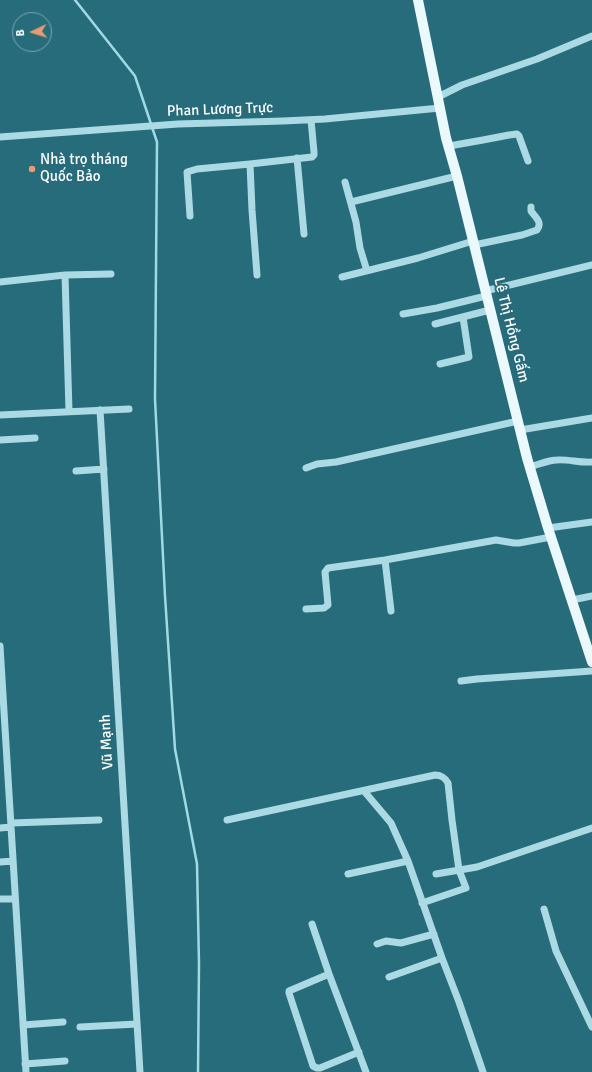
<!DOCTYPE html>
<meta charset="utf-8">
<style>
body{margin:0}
#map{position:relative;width:592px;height:1072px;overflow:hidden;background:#276c7b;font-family:Signika,sans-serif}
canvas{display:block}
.north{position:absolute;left:12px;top:12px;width:40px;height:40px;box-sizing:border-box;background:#276c7b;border:1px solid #7da7b0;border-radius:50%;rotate:266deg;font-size:11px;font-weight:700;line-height:16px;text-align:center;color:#fff}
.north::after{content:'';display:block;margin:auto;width:14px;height:18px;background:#ec9a71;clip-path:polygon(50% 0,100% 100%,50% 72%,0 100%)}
</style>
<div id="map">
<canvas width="592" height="1072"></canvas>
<div class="north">B</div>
</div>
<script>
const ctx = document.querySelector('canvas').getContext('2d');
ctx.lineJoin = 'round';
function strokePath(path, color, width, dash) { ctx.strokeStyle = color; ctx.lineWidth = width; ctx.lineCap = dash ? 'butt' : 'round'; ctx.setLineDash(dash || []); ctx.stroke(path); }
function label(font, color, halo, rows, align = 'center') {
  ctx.font = font + ' Signika,sans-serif'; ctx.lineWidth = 4; ctx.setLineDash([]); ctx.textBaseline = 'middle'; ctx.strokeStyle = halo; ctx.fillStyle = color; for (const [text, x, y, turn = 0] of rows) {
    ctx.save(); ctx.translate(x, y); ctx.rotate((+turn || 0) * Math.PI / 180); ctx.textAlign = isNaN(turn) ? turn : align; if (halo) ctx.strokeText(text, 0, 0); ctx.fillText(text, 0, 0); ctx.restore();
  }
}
const stream = new Path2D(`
 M75 0 135 76 157 142 155 399 165 596 175 749 197 864 199 964 198 1072`);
const minor = new Path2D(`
 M438 97 462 85 537 59 592 36
 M0 137 178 124 283 121 325 119 440 108
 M449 146 483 140 509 135 517 134 519 136 528 161
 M297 158 304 234
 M250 164 252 210 257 275
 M345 182 356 222 360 248 367 271
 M351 202 457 176
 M190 216 187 172 197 169 250 164 312 157 314 155V152L311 120
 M474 245 522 235 537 230C543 222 535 217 531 211V207
 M65 275 69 411
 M342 277 418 258 473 241
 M0 282 65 275 111 274
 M485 291 592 265
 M403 314 437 308 486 296
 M435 324 490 310
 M440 364 469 357 463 317
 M100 410 140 1072
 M0 415 129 409
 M520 430 592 418
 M0 440 35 438
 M529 467C538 465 548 460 557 460 568 459 580 463 592 462
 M306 468 317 464 336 462 518 421
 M76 471 104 469
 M548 528 592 522
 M385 560 391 611
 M572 600 592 596
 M306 609 324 608 328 605 325 572 328 568 385 560 496 540 514 543H519L551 537
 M0 646 26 1072
 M461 681 477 679 592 671
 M364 791 391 823 408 861 442 958 459 1002 483 1072
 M227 820 435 775C442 775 445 778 448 783L452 820 459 870 466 888 422 903
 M11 823 99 820
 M0 828 11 827
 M0 862 13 861
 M348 874 408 861
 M436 874 477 867 592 828
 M0 899H15
 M544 909 556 951 592 1027
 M312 924 329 974 366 1072
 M377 944 386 941 401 943 434 934
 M329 974 289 991V993L313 1066 317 1068H320L359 1052
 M389 977 442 958
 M23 1025 63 1022
 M80 1027 137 1024
 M25 1064 65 1061`);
const major = new Path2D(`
 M418 0 446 138 457 176 527 458 548 528 592 662`);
const markers = [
 [32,169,4,"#ec9a71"]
];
const streetNames = [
 ["Phan Lương Trực",220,110,-2],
 ["Lê Thị Hồng Gấm",511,330,76],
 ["Vũ Mạnh",107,742,-93]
];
const poiNames = [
 ["Nhà trọ tháng",40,160],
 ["Quốc Bảo",40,177]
];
strokePath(stream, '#a0dae4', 2.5);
strokePath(minor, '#abdae4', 7);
strokePath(major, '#ebf8fc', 10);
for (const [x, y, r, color] of markers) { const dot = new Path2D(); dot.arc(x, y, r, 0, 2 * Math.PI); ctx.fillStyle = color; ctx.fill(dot); strokePath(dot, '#276c7b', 1.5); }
label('15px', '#fff', '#276c7b', streetNames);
label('15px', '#fff', '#276c7b', poiNames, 'left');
</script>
